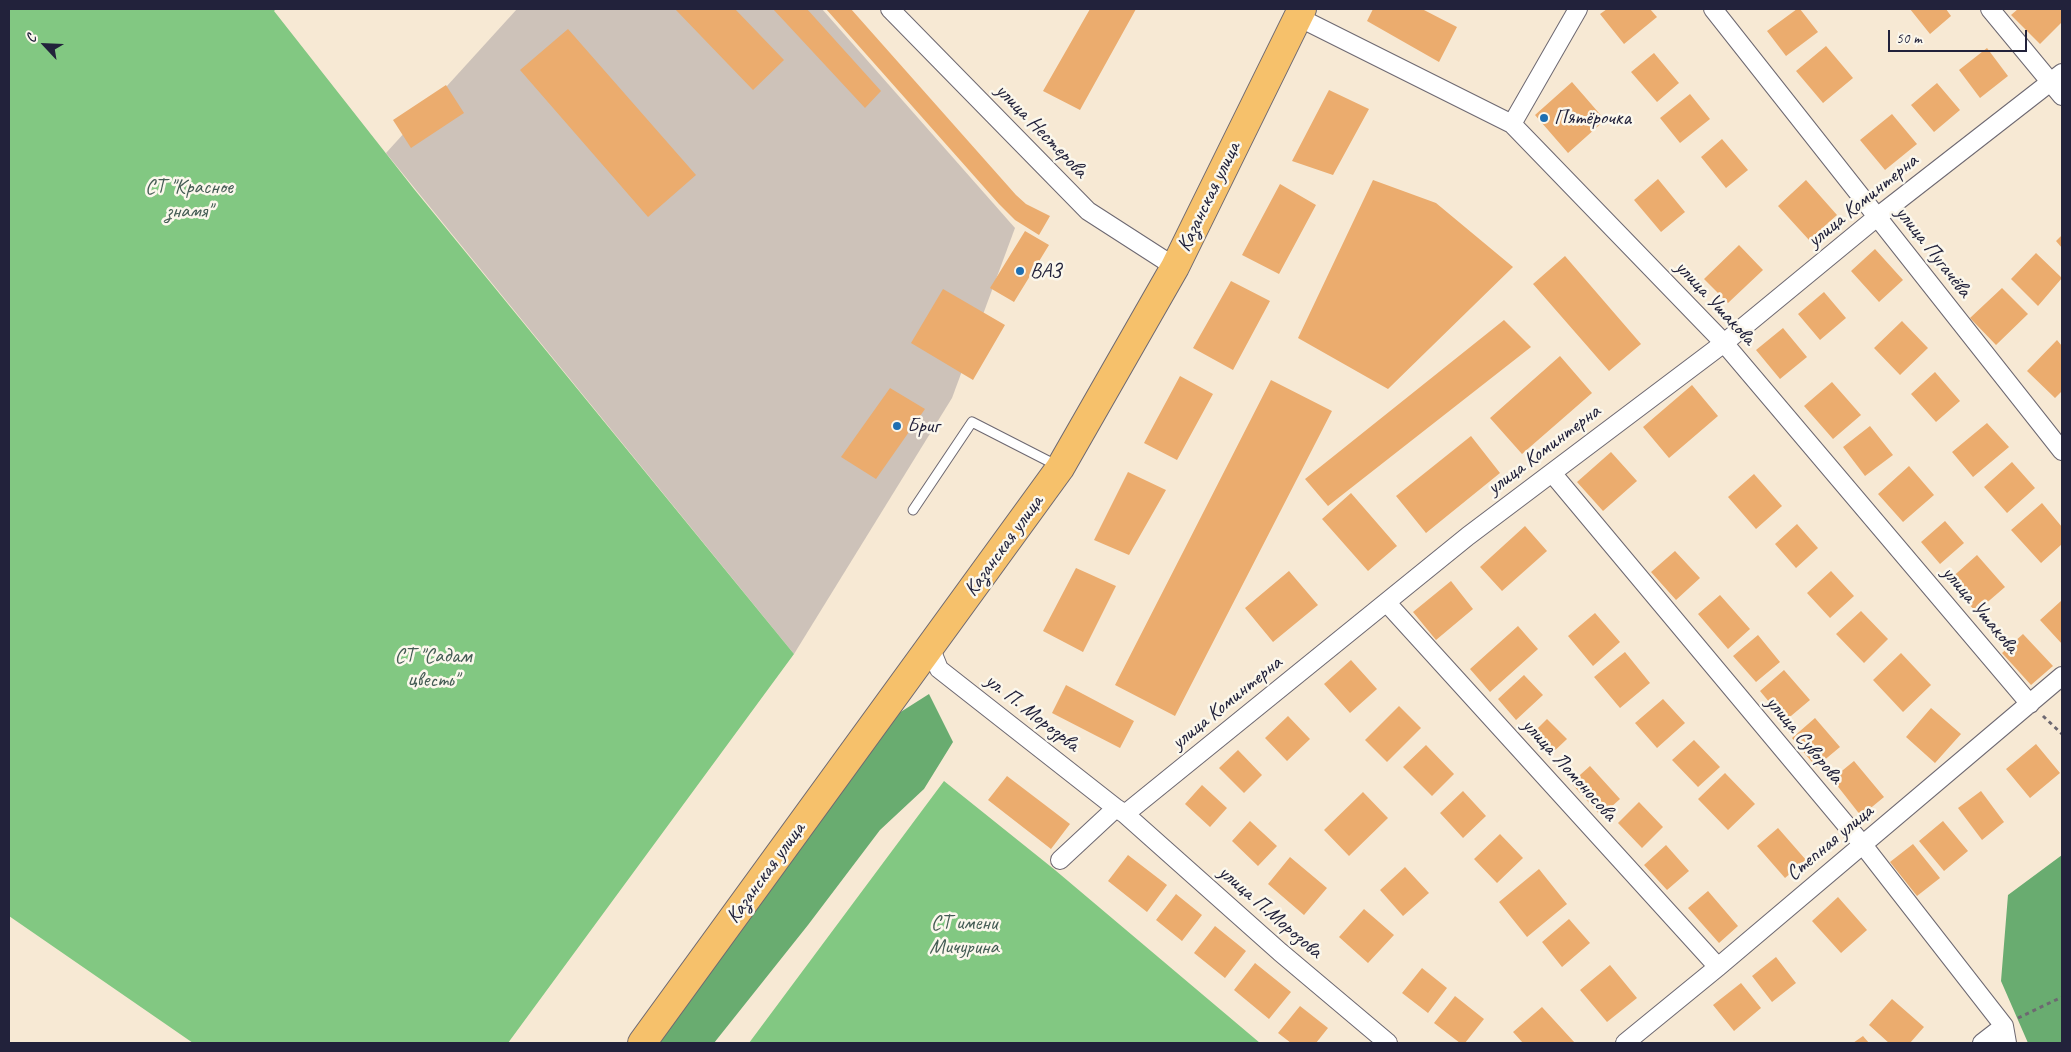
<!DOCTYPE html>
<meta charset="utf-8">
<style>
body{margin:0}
#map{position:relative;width:2071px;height:1052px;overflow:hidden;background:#f7e9d4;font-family:Caveat,sans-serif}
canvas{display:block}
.frame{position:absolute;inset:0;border:10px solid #22223b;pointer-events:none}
.north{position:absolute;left:20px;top:20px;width:50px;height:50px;-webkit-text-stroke:4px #fbf7ec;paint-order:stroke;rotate:295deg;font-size:14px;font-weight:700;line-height:20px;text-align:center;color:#22223b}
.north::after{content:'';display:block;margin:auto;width:18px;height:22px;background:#22223b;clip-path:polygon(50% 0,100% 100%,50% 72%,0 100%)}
.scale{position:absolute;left:1888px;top:30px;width:139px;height:22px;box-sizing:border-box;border:2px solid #22223b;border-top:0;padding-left:6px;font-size:15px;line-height:18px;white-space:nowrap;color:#22223b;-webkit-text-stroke:4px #fbf7ec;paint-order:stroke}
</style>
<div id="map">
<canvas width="2071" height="1052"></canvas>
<div class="frame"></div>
<div class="north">С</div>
<div class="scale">50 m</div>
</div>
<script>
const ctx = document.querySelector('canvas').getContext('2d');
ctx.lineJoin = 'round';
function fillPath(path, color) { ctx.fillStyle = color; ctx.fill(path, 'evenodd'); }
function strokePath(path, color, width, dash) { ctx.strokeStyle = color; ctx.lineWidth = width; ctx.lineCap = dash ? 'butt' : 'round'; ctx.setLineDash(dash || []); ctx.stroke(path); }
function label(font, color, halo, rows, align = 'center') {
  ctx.font = font + ' Caveat,sans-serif'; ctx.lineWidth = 5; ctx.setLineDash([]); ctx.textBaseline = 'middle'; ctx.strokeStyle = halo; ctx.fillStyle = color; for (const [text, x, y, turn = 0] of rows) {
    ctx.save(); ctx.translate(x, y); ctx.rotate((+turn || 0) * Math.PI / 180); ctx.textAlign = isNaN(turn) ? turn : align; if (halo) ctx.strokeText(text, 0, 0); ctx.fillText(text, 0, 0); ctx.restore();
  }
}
const industrial = new Path2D(`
 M517 9H822L1015 228 952 398 794 654 386 153Z`);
const green = new Path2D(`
 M9 9H276L274 11 414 189 794 654 508 1043H193L9 916Z
 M944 781 1055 870 1260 1043H749Z`);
const forest = new Path2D(`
 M929 694 953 742 924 789 880 830 808 925 714 1043H657L888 720Z
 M2062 855V1043H2028L2001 981 2008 895Z`);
const building = new Path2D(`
 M675 9H735L784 60 753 90Z
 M773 9H807L881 91 865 108Z
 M826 9H851L1016 195 1026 204 1050 216 1039 235 1015 220 999 204Z
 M1090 9H1136L1080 110 1043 91Z
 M1373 9H1422L1457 27 1439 62 1367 21Z
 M1607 9H1650L1657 17 1624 44 1600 14Z
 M1797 9H1800L1818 32 1786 56 1767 31Z
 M1910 9H1946L1951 16 1930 34Z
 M2018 9H2062V22L2040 44 2011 15Z
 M568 29 696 175 648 217 520 70Z
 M1826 46 1853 78 1823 103 1796 71Z
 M1987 48 2008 76 1980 98 1959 70Z
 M1654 53 1679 83 1657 102 1631 72Z
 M1572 82 1605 120 1568 153 1535 115Z
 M1937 83 1960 110 1934 132 1911 105Z
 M446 85 464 113 411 148 393 120Z
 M1329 90 1369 109 1333 175 1292 161Z
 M1690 94 1710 119 1680 143 1660 118Z
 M1892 114 1917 144 1885 170 1860 140Z
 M1722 139 1748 170 1726 188 1701 157Z
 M1658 179 1685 212 1661 232 1634 200Z
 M1373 180 1436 203 1513 267 1388 389 1298 338Z
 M1806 180 1837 215 1809 240 1778 206Z
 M1280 184 1316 205 1279 274 1242 255Z
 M1025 231 1049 245 1014 302 990 288Z
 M2062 235V248L2056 241Z
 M1739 245 1763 270 1728 303 1704 279Z
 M1875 249 1903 280 1879 302 1851 271Z
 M2036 253 2062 278 2038 306 2011 279Z
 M1565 256 1641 344 1609 371 1533 284Z
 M1231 281 1270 301 1233 370 1193 348Z
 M2002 288 2028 314 1996 345 1970 318Z
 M943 289 1005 325 973 380 911 343Z
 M1824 292 1846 318 1820 340 1798 314Z
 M1504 320 1531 347 1328 506 1305 479Z
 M1902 321 1928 348 1900 375 1874 348Z
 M1783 328 1807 357 1780 379 1756 350Z
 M2057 340 2062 346V391L2055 398 2027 371Z
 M1560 356 1592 393 1522 454 1490 418Z
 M1935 372 1960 401 1936 422 1911 394Z
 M1180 376 1213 394 1177 460 1144 443Z
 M1271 380 1332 411 1175 716 1115 685Z
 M1832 382 1861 415 1833 439 1804 406Z
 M1692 385 1718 416 1669 458 1643 427Z
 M890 388 925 409 876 479 841 457Z
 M1987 423 2009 447 1973 477 1952 452Z
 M1870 426 1893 455 1865 476 1843 447Z
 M1471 436 1500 473 1426 533 1396 496Z
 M1611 452 1637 481 1603 511 1577 482Z
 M2012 462 2035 488 2007 513 1984 487Z
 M1909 466 1934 495 1903 522 1878 494Z
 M1128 472 1166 490 1129 555 1094 540Z
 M1754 474 1782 506 1756 529 1728 497Z
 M1351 493 1397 546 1368 571 1322 519Z
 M2042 503 2062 527V544L2041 563 2011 530Z
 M1945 521 1964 543 1940 564 1921 542Z
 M1797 524 1818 548 1796 568 1775 544Z
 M1525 526 1547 551 1502 591 1480 567Z
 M1675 551 1700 578 1676 600 1651 572Z
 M1977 555 2005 587 1976 612 1948 581Z
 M1076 568 1116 586 1083 652 1043 631Z
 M1289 571 1318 605 1273 642 1245 608Z
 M1831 571 1854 596 1830 618 1807 593Z
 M1451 581 1473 609 1436 640 1413 612Z
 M1720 595 1750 629 1728 649 1698 614Z
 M2061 601 2062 603V644L2040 620Z
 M1861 611 1888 639 1864 663 1836 634Z
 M1595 613 1620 642 1593 666 1568 636Z
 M1518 626 1538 649 1490 692 1470 669Z
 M2023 634 2053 666 2031 685 2002 653Z
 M1758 635 1780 662 1756 682 1733 656Z
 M1625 652 1650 683 1620 708 1594 677Z
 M1901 653 1931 685 1903 712 1873 680Z
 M1351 660 1377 689 1350 713 1324 684Z
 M1784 670 1810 700 1785 721 1760 691Z
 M1524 675 1543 695 1516 720 1498 699Z
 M1066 685 1134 721 1120 748 1052 713Z
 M1663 699 1685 723 1657 748 1635 723Z
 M1399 706 1421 728 1387 762 1365 740Z
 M1931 708 1961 734 1935 763 1906 737Z
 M1288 716 1310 739 1287 761 1265 738Z
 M1815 718 1840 747 1816 767 1792 738Z
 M1547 719 1567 739 1550 755 1531 735Z
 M1694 740 1720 767 1698 787 1672 760Z
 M2036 744 2060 773 2030 798 2006 769Z
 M1426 745 1454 774 1432 796 1403 767Z
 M1238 750 1262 775 1244 793 1219 768Z
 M1854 761 1884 797 1861 816 1832 779Z
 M1590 766 1620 799 1601 816 1571 783Z
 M1725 773 1755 804 1728 830 1698 799Z
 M1007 776 1070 824 1051 849 988 800Z
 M1202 785 1227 808 1210 827 1185 804Z
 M1463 791 1486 816 1463 838 1440 813Z
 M1981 791 2004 822 1982 840 1958 808Z
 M1363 792 1388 818 1349 856 1324 830Z
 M1639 802 1663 827 1642 848 1618 823Z
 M1250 821 1277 846 1258 866 1232 841Z
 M1943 821 1968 851 1944 871 1919 841Z
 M1778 828 1806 860 1785 878 1757 846Z
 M1500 834 1523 858 1497 883 1474 859Z
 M1913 844 1940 878 1917 896 1890 862Z
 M1666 845 1689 871 1667 890 1644 865Z
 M1128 855 1167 885 1147 912 1108 881Z
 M1290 857 1327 888 1304 915 1268 884Z
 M1405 867 1429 893 1403 916 1380 890Z
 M1539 869 1567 904 1527 937 1499 902Z
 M1708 891 1738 926 1719 943 1688 908Z
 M1176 894 1202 915 1182 941 1156 920Z
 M1838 897 1867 930 1841 953 1812 921Z
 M1364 909 1394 935 1368 963 1339 937Z
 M1569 919 1590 943 1562 967 1542 942Z
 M1215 926 1246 951 1225 978 1194 953Z
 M1776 957 1796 983 1772 1002 1752 976Z
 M1255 963 1291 992 1269 1019 1234 990Z
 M1610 965 1637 998 1607 1022 1580 990Z
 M1422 968 1447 988 1428 1013 1402 993Z
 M1741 983 1761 1008 1734 1031 1713 1005Z
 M1455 996 1484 1019 1465 1043H1460L1434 1023Z
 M1892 999 1924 1027 1910 1043H1889L1869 1025Z
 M1300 1006 1328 1028 1316 1043H1291L1278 1033Z
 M1542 1007 1575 1043H1523L1513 1032Z
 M1863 1036 1869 1043H1853Z`);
const path = new Path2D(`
 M2043 716 2062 734
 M2018 1018 2062 997`);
const lane = new Path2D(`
 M913 510 972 422 1058 466`);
const street = new Path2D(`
 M890 9 1088 211 1175 267
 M1713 9 2062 451
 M1990 9 2062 96
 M1298 17 1512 124 1724 343 2030 704
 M1512 124 1578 9
 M1552 473 1863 845 2004 1026 2007 1043
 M1387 603 1718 967
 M930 647 939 669 1116 808
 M1125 814 1280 952 1388 1043
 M1060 860 1116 808 1125 814 1468 536 1724 343 1877 217 2062 73
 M1625 1043 1718 967 2062 676
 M1982 1043 2004 1026`);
const highway = new Path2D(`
 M642 1043 1060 468 1175 267 1302 9`);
const markers = [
 [1544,118,5,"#1f6fb2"],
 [1020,271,5,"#1f6fb2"],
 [897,426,5,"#1f6fb2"]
];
const poiNames = [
 ["Пятёрочка",1554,118],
 ["ВАЗ",1030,271],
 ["Бриг",907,426]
];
const streetNames = [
 ["улица Нестерова",1041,131,46],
 ["Казанская улица",1209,197,-64],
 ["улица Коминтерна",1863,201,-39],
 ["улица Пугачёва",1933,252,52],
 ["улица Ушакова",1715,303,47],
 ["улица Коминтерна",1544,450,-37],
 ["Казанская улица",1004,546,-54],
 ["улица Ушакова",1980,610,50],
 ["улица Коминтерна",1227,703,-39],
 ["ул. П. Морозрва",1032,713,38],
 ["улица Суворова",1804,740,50],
 ["улица Ломоносова",1569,770,48],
 ["Степная улица",1830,843,-40],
 ["Казанская улица",766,873,-54],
 ["улица П.Морозова",1270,912,41]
];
const parkNames = [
 ["СТ \"Красное",189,187],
 ["знамя\"",189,211],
 ["СТ \"Садам",433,656],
 ["цвесть\"",433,680],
 ["СТ имени",964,923],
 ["Мичурина",964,947]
];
fillPath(industrial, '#cdc2b9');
fillPath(green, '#82c882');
fillPath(forest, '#69ac70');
fillPath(building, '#ebac6e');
strokePath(lane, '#6d6871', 11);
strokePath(street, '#6d6871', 20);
strokePath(highway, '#6d6871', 30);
strokePath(path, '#6d6871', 3, [4, 4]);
strokePath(lane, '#fff', 9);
strokePath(street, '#fff', 18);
strokePath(highway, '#f6c16b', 28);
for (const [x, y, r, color] of markers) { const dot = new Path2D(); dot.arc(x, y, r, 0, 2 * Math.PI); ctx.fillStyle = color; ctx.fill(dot); strokePath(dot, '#fbf7ec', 2); }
label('21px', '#22223b', '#fbf7ec', poiNames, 'left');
label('21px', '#22223b', '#fbf7ec', streetNames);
label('21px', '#445c54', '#fbf7ec', parkNames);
</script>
